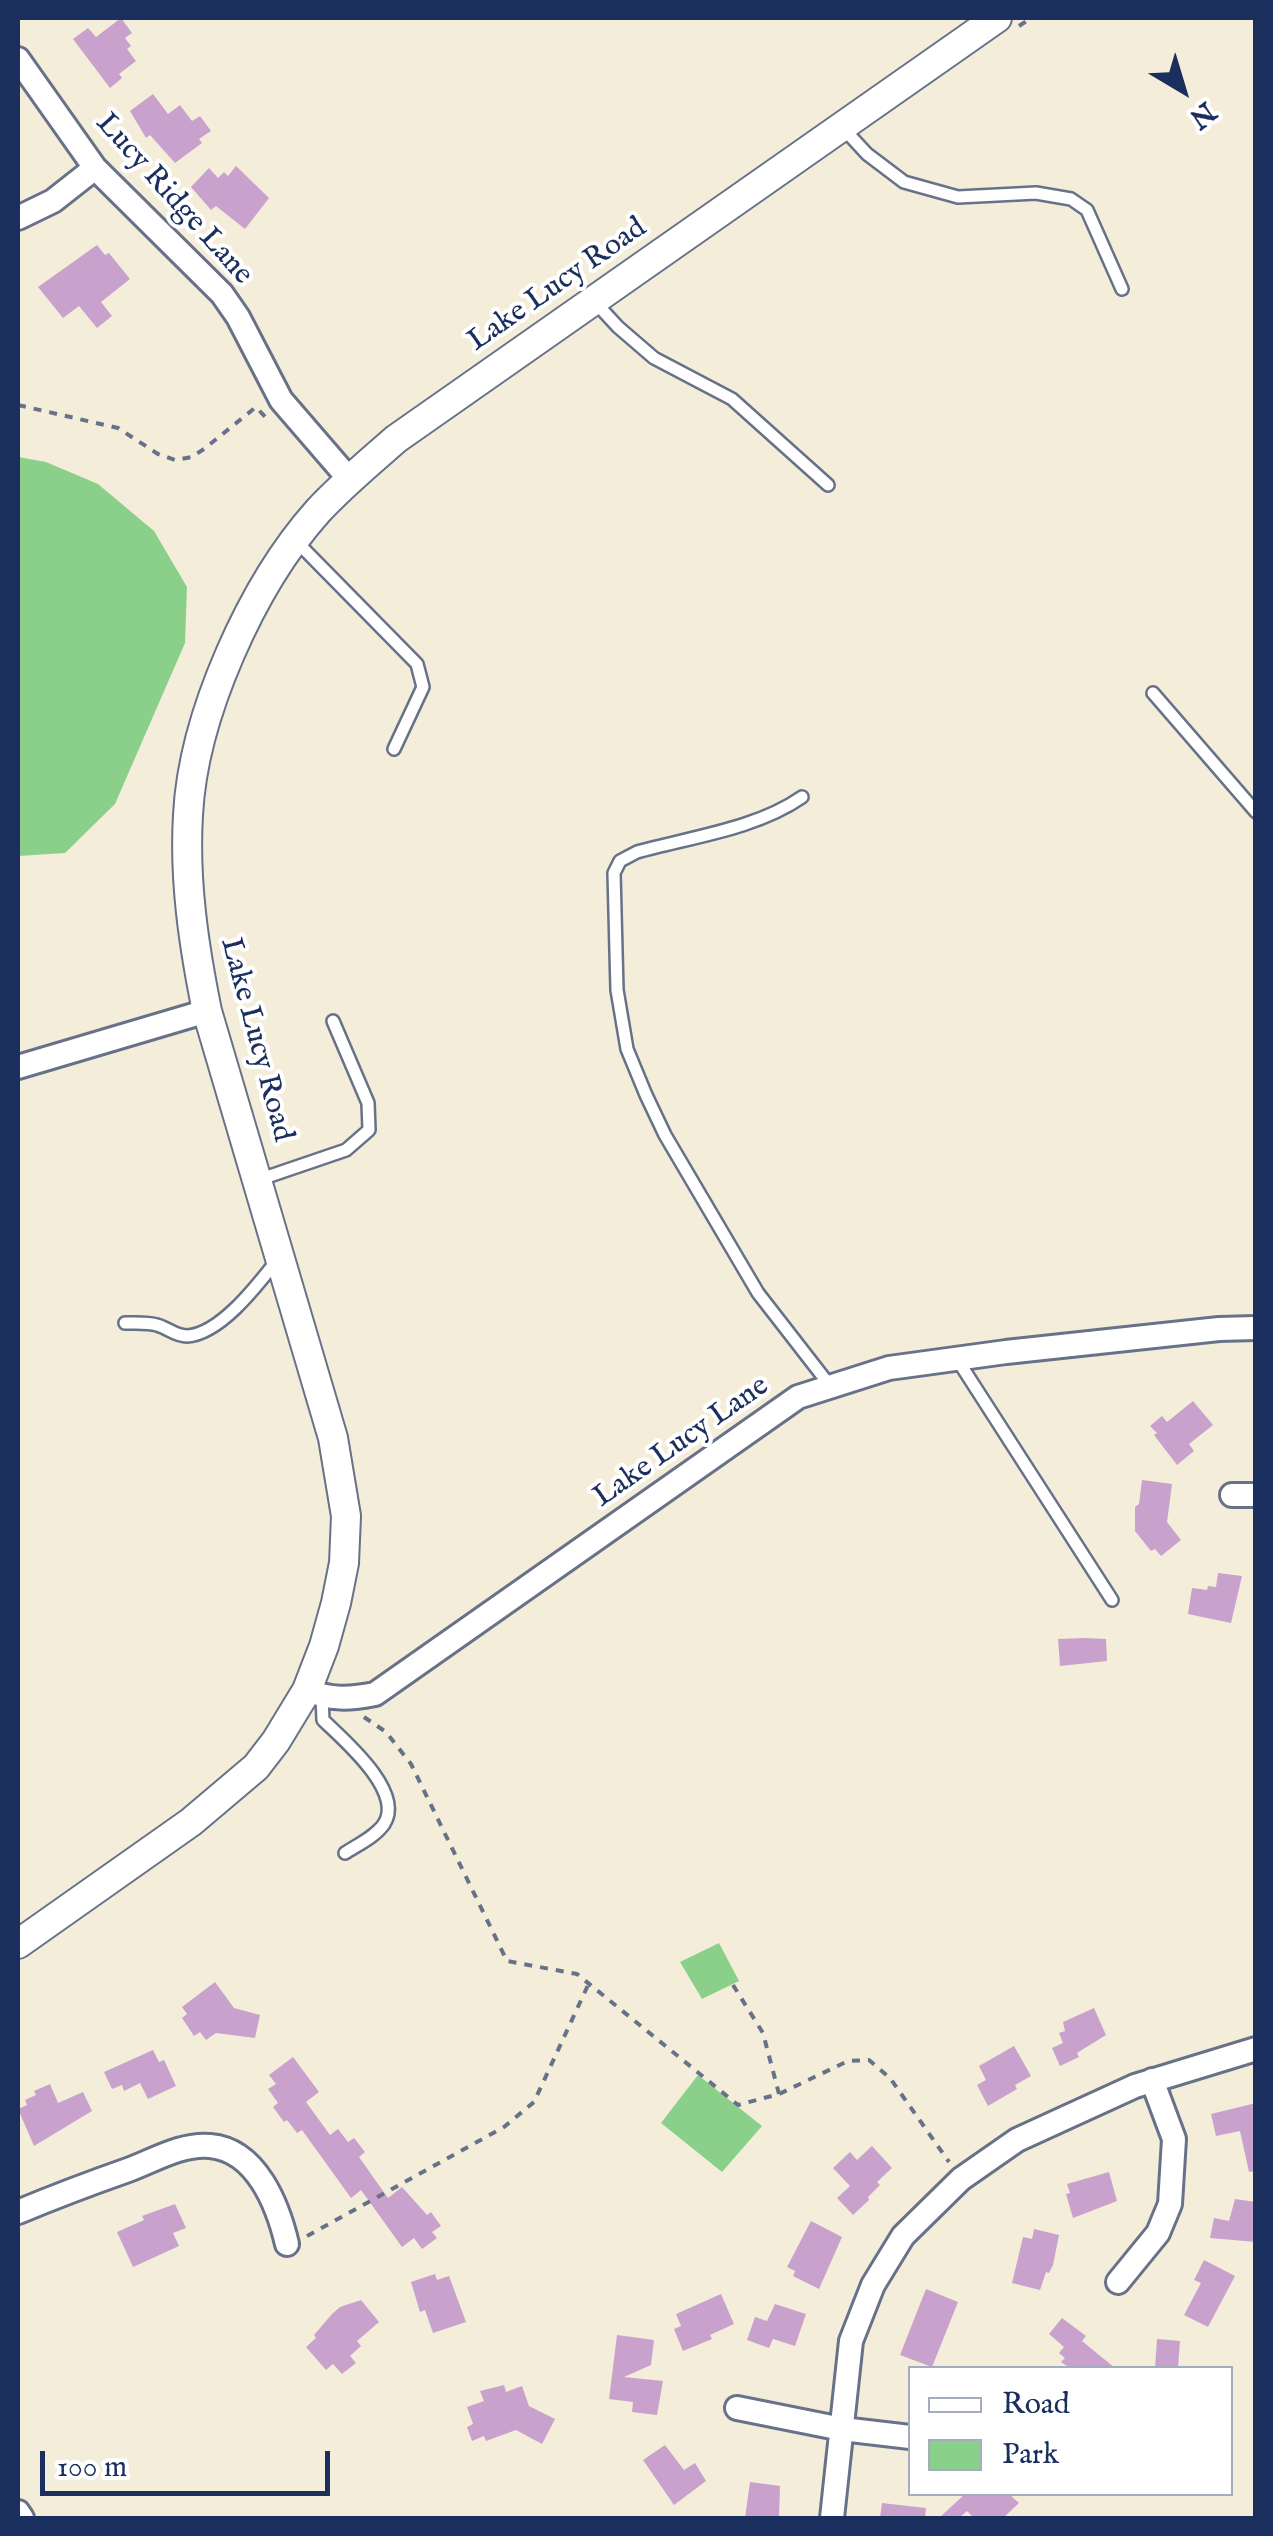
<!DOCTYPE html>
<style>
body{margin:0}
#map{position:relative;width:1273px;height:2536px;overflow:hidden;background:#f4edda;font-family:"IM FELL English",serif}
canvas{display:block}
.frame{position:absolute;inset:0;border:20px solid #1b2f5e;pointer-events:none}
.legend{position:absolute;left:908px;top:2366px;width:325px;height:130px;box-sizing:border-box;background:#fff;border:2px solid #a4acbf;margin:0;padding:12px 18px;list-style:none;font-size:30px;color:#1b2f5e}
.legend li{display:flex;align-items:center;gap:20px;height:50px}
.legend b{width:50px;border:2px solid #a4acbf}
.north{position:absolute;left:1133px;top:40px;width:100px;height:100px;-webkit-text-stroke:8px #fff;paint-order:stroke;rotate:142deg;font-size:28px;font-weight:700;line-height:40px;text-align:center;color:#1b2f5e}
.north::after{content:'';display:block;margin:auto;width:35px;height:45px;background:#1b2f5e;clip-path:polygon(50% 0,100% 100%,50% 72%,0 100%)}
.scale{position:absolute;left:40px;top:2451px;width:290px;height:45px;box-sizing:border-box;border:5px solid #1b2f5e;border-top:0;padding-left:12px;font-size:30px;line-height:35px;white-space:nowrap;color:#1b2f5e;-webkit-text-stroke:8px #fff;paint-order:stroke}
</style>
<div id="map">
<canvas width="1273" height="2536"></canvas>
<div class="frame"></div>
<ul class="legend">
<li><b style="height:12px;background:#fff"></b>Road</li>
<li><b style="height:28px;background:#8ad08b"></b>Park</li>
</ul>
<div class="north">N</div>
<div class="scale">100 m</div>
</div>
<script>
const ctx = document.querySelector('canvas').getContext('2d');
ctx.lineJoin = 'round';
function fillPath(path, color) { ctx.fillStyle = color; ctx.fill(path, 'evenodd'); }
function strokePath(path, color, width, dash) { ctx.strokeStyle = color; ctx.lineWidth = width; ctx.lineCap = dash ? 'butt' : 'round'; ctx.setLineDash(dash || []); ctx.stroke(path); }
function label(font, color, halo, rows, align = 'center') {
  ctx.font = font + ' "IM FELL English",serif'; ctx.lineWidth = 8; ctx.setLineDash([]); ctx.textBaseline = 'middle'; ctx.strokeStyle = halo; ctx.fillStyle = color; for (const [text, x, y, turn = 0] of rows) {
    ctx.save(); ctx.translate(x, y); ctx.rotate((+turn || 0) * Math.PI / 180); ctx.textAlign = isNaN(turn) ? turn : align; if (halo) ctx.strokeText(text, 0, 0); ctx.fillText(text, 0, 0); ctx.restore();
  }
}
const green = new Path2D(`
 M18 457 46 462 98 484 154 531 187 587 185 643 115 804 65 853 18 856Z
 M719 1943 739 1981 702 1999 680 1962Z
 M698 2075 762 2126 722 2172 661 2123Z`);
const building = new Path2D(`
 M121 18 132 33 125 38 131 46 127 49 136 61 119 74 122 78 110 88 73 39 88 28 96 37Z
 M153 94 168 114 180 105 192 121 200 116 211 131 199 139 202 143 175 163 150 135 146 138 130 111Z
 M236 166 269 198 245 229 216 206 211 210 191 187 209 168 218 178 224 172 228 176Z
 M97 245 105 255 109 253 130 279 101 302 112 316 97 328 79 306 63 318 38 287Z
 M1193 1401 1213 1425 1189 1444 1194 1451 1177 1465 1154 1435 1157 1433 1150 1426 1162 1416 1167 1422Z
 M1142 1480 1172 1484 1167 1522 1181 1540 1161 1556 1155 1549 1151 1551 1135 1531V1507L1139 1504Z
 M1218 1573 1242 1576 1231 1623 1188 1614 1192 1588 1207 1590 1208 1586 1216 1587Z
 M1085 1638 1106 1639 1107 1661 1060 1666 1058 1639Z
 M215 1982 234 2008 260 2015 255 2038 216 2033 206 2040 200 2032 194 2036 182 2018 187 2014 182 2007Z
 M1094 2008 1106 2035 1077 2053 1079 2057 1060 2066 1052 2048 1063 2043 1059 2033 1065 2031 1063 2022Z
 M1014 2046 1031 2076 1015 2085 1017 2089 988 2106 977 2085 986 2080 979 2066Z
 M153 2050 159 2062 164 2060 176 2086 148 2099 140 2083 124 2091 122 2085 112 2089 104 2072Z
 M293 2057 319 2092 306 2102 330 2135 338 2129 348 2142 354 2138 365 2152 359 2157 388 2198 402 2187 427 2215 431 2212 441 2226 432 2232 437 2238 422 2249 414 2238 402 2247 361 2190 351 2198 302 2130 297 2133 287 2120 284 2122 273 2107 278 2103 268 2089 276 2084 269 2075Z
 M50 2084 58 2103 83 2092 92 2111 34 2146 18 2109 27 2105 25 2100 36 2095 34 2091Z
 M1256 2103V2171L1249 2172 1240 2131 1216 2136 1211 2114Z
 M872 2146 892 2168 877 2182 880 2185 868 2197 869 2200 853 2215 837 2198 850 2186 833 2168 850 2152 857 2160Z
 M1109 2172 1117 2201 1073 2218 1066 2194 1070 2193 1067 2184Z
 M1235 2199 1256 2202V2242L1210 2238 1214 2218 1229 2221Z
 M175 2204 186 2228 173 2233 179 2246 133 2267 117 2232 144 2220 142 2216Z
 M811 2221 842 2237 819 2289 793 2276 795 2271 787 2267Z
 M1034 2229 1059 2235 1053 2265 1049 2273 1046 2272 1040 2290 1012 2283 1023 2237 1032 2239Z
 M1204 2260 1235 2276 1208 2327 1184 2315 1201 2283 1194 2280Z
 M435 2274 437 2280 449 2276 466 2322 433 2333 425 2310 420 2312 411 2282Z
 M926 2289 958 2302 932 2367 900 2355Z
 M721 2294 734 2324 710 2335 712 2339 683 2351 674 2329 681 2326 676 2314Z
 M361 2300 379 2322 357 2341 361 2346 350 2356 356 2363 342 2374 333 2364 326 2370 306 2347 316 2338 314 2335 332 2314 340 2307Z
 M775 2304 806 2314 795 2346 773 2339 769 2348 747 2340 755 2317 767 2321Z
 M1062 2318 1086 2336 1082 2341 1115 2368H1070L1061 2362 1065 2358 1059 2353 1064 2347 1049 2334Z
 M617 2335 654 2340 651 2365 624 2377 663 2381 657 2415 632 2412 633 2402 609 2399Z
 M1157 2339 1180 2341 1178 2368H1155Z
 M504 2385 506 2392 522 2386 529 2406 555 2419 542 2444 516 2430 486 2441 484 2436 472 2441 467 2427 473 2424 467 2407 484 2401 480 2391Z
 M665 2445 684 2470 695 2463 706 2481 674 2505 643 2460Z
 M750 2482 780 2486 779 2518H745Z
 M965 2494H1009L1019 2503 1003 2518H974L967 2511 959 2518H939Z
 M882 2503 926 2508 925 2518H880Z`);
const path = new Path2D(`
 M1019 26 1031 18
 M18 405 118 428 158 454 175 460 192 457 204 449 256 407 269 421
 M364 1717 386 1732 411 1764 507 1961 577 1974 738 2105 779 2094 848 2061 869 2060 890 2078 949 2162
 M733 1985 763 2033 779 2094
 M307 2236 504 2127 534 2102 589 1983`);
const service = new Path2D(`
 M843 128 867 154 904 182 958 197 1036 193 1071 199 1087 210 1122 289
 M594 301 618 327 654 358 732 399 828 485
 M296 541 417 664 423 687 394 749
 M1153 693 1256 812
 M802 797C756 829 691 837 637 852L620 861 614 873 617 990 627 1049 646 1095 665 1135 758 1293 831 1387
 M258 1180 346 1150 369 1130 368 1103 333 1021
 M125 1323C135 1323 148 1322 157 1325 168 1328 175 1336 187 1336 221 1334 259 1283 278 1259
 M957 1359 1112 1600
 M322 1697 323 1720C344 1740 405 1792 384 1824 375 1837 357 1845 345 1853`);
const minor = new Path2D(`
 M18 59 95 168 222 294 238 317 281 400 350 480
 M18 218 53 201 95 168
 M18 1067 207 1011
 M1232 1495H1256
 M307 1690C330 1700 350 1699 375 1694L798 1397 889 1368 1006 1352 1219 1329 1256 1328
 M18 2212C54 2197 91 2183 128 2170 153 2161 182 2143 210 2146 257 2150 278 2206 287 2244
 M1118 2282 1158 2233 1170 2204 1174 2139 1152 2080
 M737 2408 842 2429 910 2437
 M18 2512 22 2518
 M832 2518 851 2341 873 2285 903 2236 961 2179 1017 2140 1135 2086 1256 2049`);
const tertiary = new Path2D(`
 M18 1944 191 1822 256 1767 276 1741 307 1690 324 1646 336 1603 344 1563 346 1516 333 1438 207 1011C194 947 184 881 188 815 193 716 252 585 318 511 342 485 370 462 396 439L997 18`);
const streetNames = [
 ["Lucy Ridge Lane",173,200,48],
 ["Lake Lucy Road",558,286,-35],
 ["Lake Lucy Road",255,1040,75],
 ["Lake Lucy Lane",682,1443,-35]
];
fillPath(green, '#8ad08b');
fillPath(building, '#c8a2cc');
strokePath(service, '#677289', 16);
strokePath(minor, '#677289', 28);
strokePath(tertiary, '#677289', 32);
strokePath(path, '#677289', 4, [8, 8]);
strokePath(service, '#fff', 11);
strokePath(minor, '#fff', 22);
strokePath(tertiary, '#fff', 28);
label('30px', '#1b2f5e', '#fff', streetNames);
</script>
